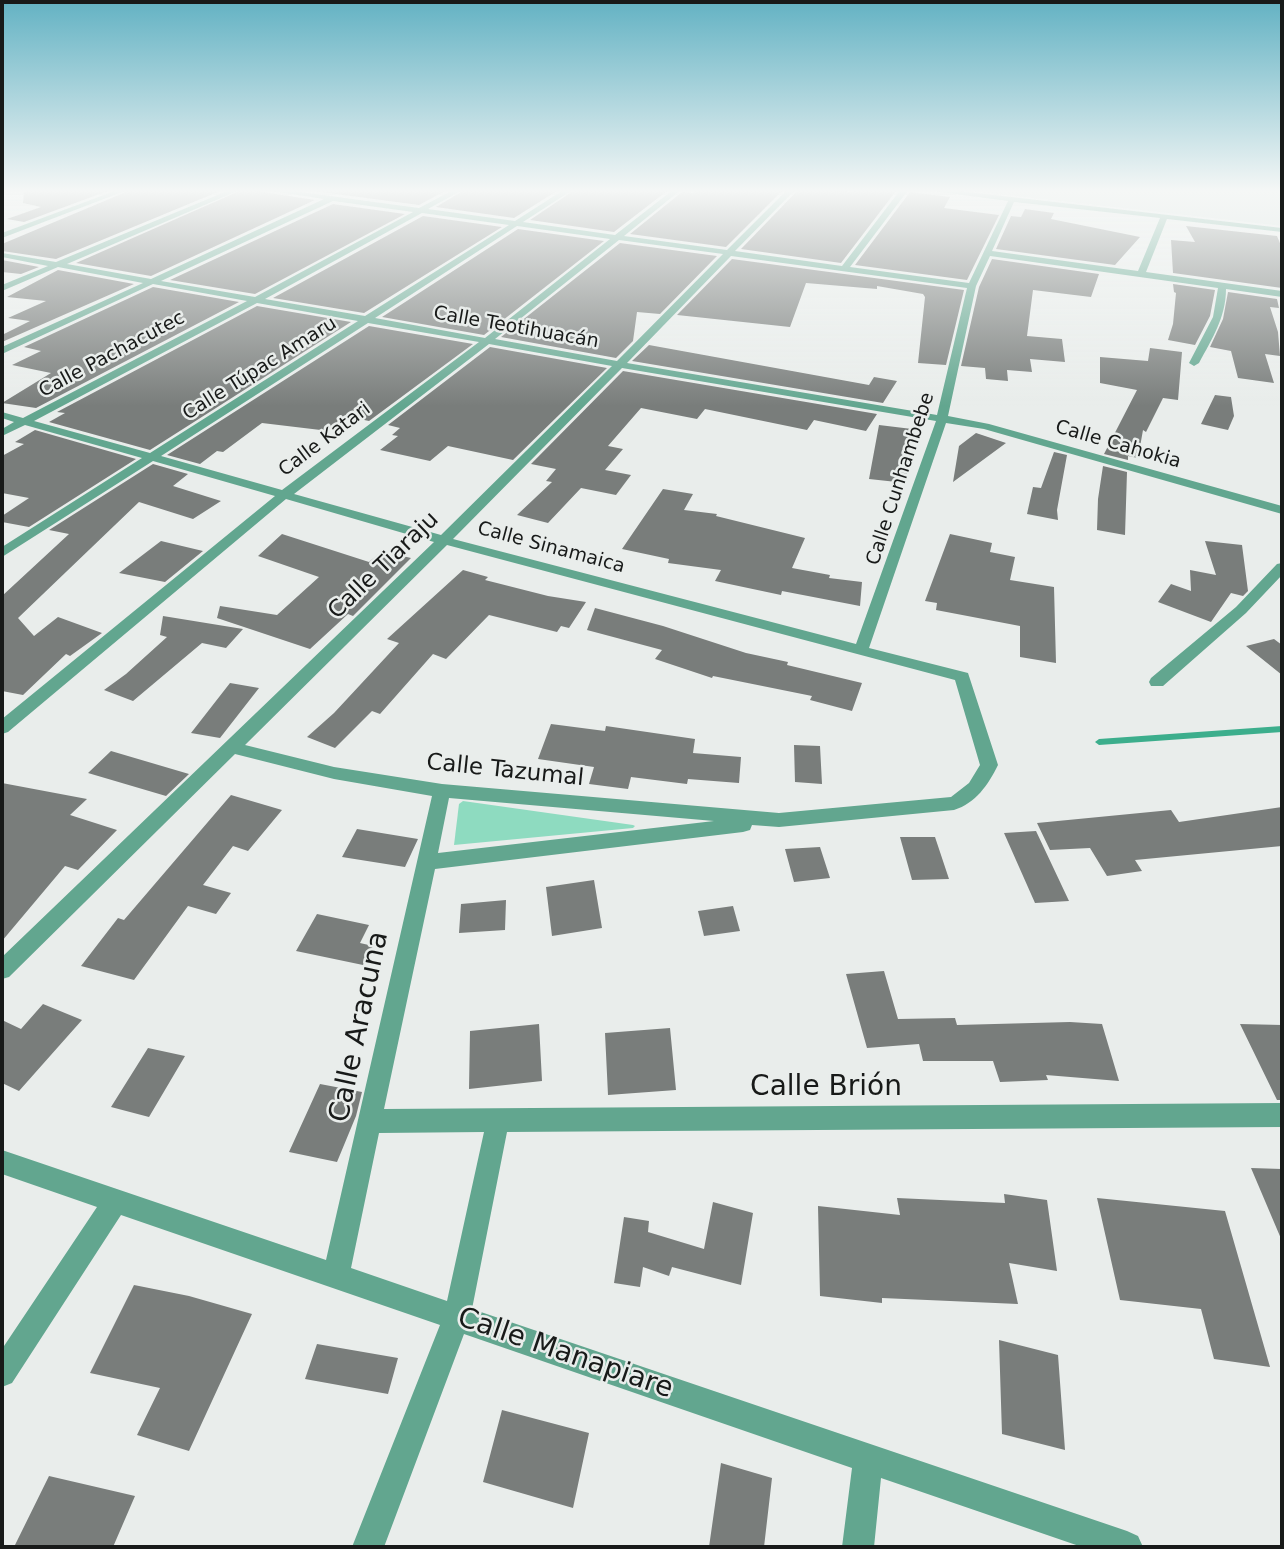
<!DOCTYPE html>
<meta charset="utf-8">
<style>
body{margin:0}
#map{position:relative;width:1284px;height:1549px;overflow:hidden;background:#e9edeb;font-family:"DejaVu Sans",sans-serif}
canvas{display:block}
.frame{position:absolute;inset:0;border:4px solid #181a19;pointer-events:none}
</style>
<div id="map">
<canvas width="1284" height="1549"></canvas>
<div class="frame"></div>
</div>
<script>
const ctx = document.querySelector('canvas').getContext('2d');
ctx.lineJoin = 'round';
function fillPath(path, color) { ctx.fillStyle = color; ctx.fill(path, 'evenodd'); }
function label(font, color, halo, rows, align = 'center') {
  ctx.font = font + ' "DejaVu Sans",sans-serif'; ctx.lineWidth = 5; ctx.setLineDash([]); ctx.textBaseline = 'middle'; ctx.strokeStyle = halo; ctx.fillStyle = color; for (const [text, x, y, turn = 0] of rows) {
    ctx.save(); ctx.translate(x, y); ctx.rotate((+turn || 0) * Math.PI / 180); ctx.textAlign = isNaN(turn) ? turn : align; if (halo) ctx.strokeText(text, 0, 0); ctx.fillText(text, 0, 0); ctx.restore();
  }
}
const built = new Path2D(`
 M954 189H1282V226Z`);
const green = new Path2D(`
 M463 801 633 825 635 826 633 828 454 845 459 804Z`);
const stream = new Path2D(`
 M1282 726V732L1099 745 1095 742 1099 739Z`);
const building = new Path2D(`
 M24 189H113L24 222 7 219 41 207 23 203Z
 M133 189H225L56 259 2 251V244Z
 M244 189 315 200 151 276 76 263Z
 M298 189 361 191 365 189H449L419 205Z
 M466 189H560L514 218 436 207Z
 M576 189H633L667 191 614 232 530 220Z
 M694 189H784L726 247 630 234 682 192 694 193Z
 M799 189 854 192 857 189 896 191 841 263 741 249Z
 M910 192 950 197 944 208 999 215 967 280 855 265Z
 M333 204 405 214 255 294 170 280Z
 M1025 209 1054 213 1051 219 1140 237 1115 265 996 249 1011 216 1021 217Z
 M423 216 502 227 364 313 273 298Z
 M1186 226 1277 236 1282 248V288L1173 273 1171 240 1195 242Z
 M518 229 604 241 484 335 382 317Z
 M620 243 717 256 660 314 637 312 633 341 616 358 501 337Z
 M732 259 964 290 946 365 918 363 925 297 923 294 877 286V289L806 283 790 327 677 315Z
 M992 259 1099 274 1091 297 1033 290 1027 336 1062 339 1065 362 1030 359 1032 372 1007 370 1008 381 986 379 985 368 961 366 979 287Z
 M2 260 39 267 21 274 2 272Z
 M58 270 134 284 2 342V335L30 321 8 318 46 301 7 297Z
 M1173 284 1215 290 1210 316 1195 345 1168 340 1173 324 1176 293 1174 292Z
 M153 287 239 302 36 408 2 403 51 373 12 365 41 351 24 347Z
 M1228 292 1277 299 1279 308 1270 307 1278 332 1280 356 1265 354 1274 383 1238 378 1231 351 1210 347 1223 319Z
 M257 306 351 322 150 450 49 422 65 413 57 412Z
 M369 326 473 344 369 421 345 416 329 431 262 423 223 452 217 451 200 464 167 455Z
 M649 345 869 385 874 377 897 381 883 403 632 361Z
 M490 347 607 368 513 460 448 446 430 461 380 450 398 436 392 435 400 428 388 425Z
 M1150 348 1182 352 1178 400 1163 398 1146 432 1143 430 1138 458 1128 456V460L1104 454 1137 390 1100 383V357L1148 361Z
 M623 371 877 414 866 431 814 420 807 430 705 409 697 419 641 408 608 446 623 449 605 470 631 475 616 495 581 488 548 523 517 515 552 482 546 481 556 469 531 464Z
 M1215 395 1231 397 1234 416 1228 430 1201 424Z
 M879 425 912 429 906 483 869 479Z
 M35 430 136 459 29 527 2 522V516L29 498 2 493V456L24 444 15 442Z
 M976 433 1006 443 953 482 959 446Z
 M1054 452 1067 455 1057 510 1058 520 1027 514 1033 487 1041 488Z
 M153 464 188 474 173 486 221 501 193 519 139 502 18 618 34 636 58 617 102 633 70 656 66 654 23 695 2 691V596L69 534 49 530Z
 M1103 466 1127 472 1125 535 1097 530 1098 499Z
 M663 489 693 494 684 510 717 514 716 516 805 538 792 568 830 575 829 578 862 582 860 606 782 591 781 595 715 581 721 570 668 563 669 559 622 549Z
 M282 534 369 562 382 551 411 558 353 616 348 614 310 649 217 618 220 606 277 615 319 577 258 556Z
 M950 534 992 543 990 552 1015 557 1010 580 1054 587 1056 663 1020 657V626L936 610 937 603 925 601Z
 M161 541 203 551 165 582 119 573Z
 M1205 541 1242 545 1248 591 1243 596 1231 593 1211 622 1158 602 1171 584 1191 591 1190 570 1216 575Z
 M463 570 488 577 485 580 548 596 586 602 569 628 561 626 557 632 489 615 446 659 433 654 380 714 372 711 335 748 307 737 334 713 399 643 387 639Z
 M595 608 663 626 746 653 788 662 787 665 862 683 852 711 810 700 812 696 713 676 712 678 655 659 662 650 587 630Z
 M163 616 243 629 226 648 202 643 133 701 104 690 126 674 167 637 160 635Z
 M1274 639 1282 645V675L1246 646Z
 M230 683 259 688 220 738 191 733Z
 M551 724 605 731 606 726 695 739 693 753 741 757 739 783 688 779 687 784 631 777 628 789 589 784 594 767 538 759Z
 M794 745 820 746 822 784 795 782Z
 M111 751 189 774 166 796 88 773Z
 M2 783 87 799 70 815 117 830 78 870 65 866 2 941Z
 M231 795 282 810 248 851 233 846 203 885 231 893 216 914 188 906 134 980 81 966 118 918 124 920Z
 M1282 807V846L1135 860 1142 871 1107 876 1090 848 1050 850 1037 823 1171 810 1179 822Z
 M357 829 418 839 405 867 342 857Z
 M1036 831 1069 901 1035 903 1004 833Z
 M900 837H935L949 879 912 880Z
 M820 847 830 878 794 882 785 849Z
 M594 880 602 928 552 936 546 887Z
 M506 900 505 930 459 933 461 904Z
 M733 906 740 931 704 936 698 911Z
 M317 914 369 925 360 943 373 946 363 965 296 951Z
 M884 971 898 1019 955 1018 957 1025 1070 1022 1102 1024 1119 1081 1046 1075 1048 1080 1000 1082 993 1061H923L919 1044 867 1048 846 974Z
 M43 1004 82 1020 19 1091 2 1083V1020L21 1029Z
 M539 1024 542 1081 469 1089 470 1031Z
 M1240 1024 1282 1025V1100H1277Z
 M670 1028 676 1090 608 1095 605 1033Z
 M148 1048 185 1056 149 1117 111 1107Z
 M320 1084 362 1092 356 1116 337 1162 289 1152Z
 M1251 1168 1282 1169V1241Z
 M1004 1194 1047 1200 1057 1271 1009 1263 1018 1304 882 1298V1303L820 1296 818 1206 900 1215 897 1198 1005 1203Z
 M1097 1198 1225 1211 1270 1367 1214 1359 1201 1309 1120 1300Z
 M713 1202 753 1213 741 1285 672 1267 669 1276 643 1267 640 1287 614 1283 624 1217 649 1221 648 1232 704 1249Z
 M134 1285 189 1296 252 1314 189 1451 137 1435 160 1388 90 1373Z
 M999 1340 1058 1355 1065 1450 1002 1434Z
 M317 1344 398 1358 388 1394 305 1379Z
 M502 1410 589 1433 573 1508 483 1482Z
 M721 1463 772 1478 764 1547H709Z
 M49 1476 135 1496 113 1547H14Z`);
const street = new Path2D(`
 M14 189 12 190 2 194V190Z
 M120 189H130L2 238V233Z
 M232 189H242L67 264 151 279 324 199 259 189H278L419 208 455 189H464L428 209 515 221 565 189H574L523 222 615 235 674 189H682L624 236 727 250 788 189H796L735 251 842 266 901 189H909L850 267 969 283 1008 201 919 189H941L1282 228V232L1167 219 1146 272 1282 291V297L1226 289C1226 317 1212 339 1199 363L1194 366 1189 363 1213 317 1218 288 990 256 976 286 948 416 989 424 1282 506V514L984 429 946 423 869 648 968 673 998 765C988 785 976 803 954 810L779 827 752 825 750 830 743 832 435 869 384 1109 1282 1103V1127L507 1132 472 1309 1127 1531 1138 1536 1143 1547H1082L881 1478 874 1547H842L852 1468 464 1334 384 1547H352L440 1325 121 1215 12 1383 2 1387V1349L97 1207 2 1174V1150L326 1260 432 796 334 779 235 754 9 977 2 979V957L434 542 286 499 8 732 2 734V719L275 496 153 461 2 557V547L142 458 25 425 2 436V429L14 422 2 418V412L23 418 247 301 153 284 2 354V347L143 283 58 267 2 291V285L48 266 2 257V253L56 262ZM333 201 413 212 255 297 161 281ZM1014 202 1160 218 1138 271 992 251ZM422 213 509 225 365 316 265 299ZM517 226 610 239 485 338 375 318ZM619 240 723 254 617 361 495 339ZM731 256 967 288 937 415 627 363ZM257 303 358 321 150 453 34 421ZM368 323 479 342 282 490 161 456ZM489 344 612 366 441 535 294 494ZM622 368 936 421 856 644 453 539ZM447 545 955 680 980 765 969 783 951 797 779 813 442 784 334 767 245 745ZM449 798 714 821 438 853ZM484 1132 447 1301 351 1268 379 1133Z
 M1282 563V575L1246 613 1163 686H1151L1149 682 1151 678 1236 607 1277 564Z`);
const farStreetnames = [
 ["Calle Teotihuacán",516,328,10],
 ["Calle Pachacutec",112,355,-28],
 ["Calle Túpac Amaru",260,369,-32],
 ["Calle Katari",325,440,-37],
 ["Calle Cahokia",1118,445,16],
 ["Calle Cunhambebe",901,479,-72],
 ["Calle Sinamaica",551,548,15]
];
const streetNames = [
 ["Calle Tiaraju",384,566,-44],
 ["Calle Tazumal",505,771,6]
];
const nearStreetnames = [
 ["Calle Aracuna",360,1027,-78],
 ["Calle Brión",826,1088],
 ["Calle Manapiare",565,1354,19]
];
fillPath(built, '#d6e2dd');
fillPath(green, '#8edbc0');
fillPath(stream, '#3cae8c');
fillPath(building, '#797d7b');
fillPath(street, '#62a68f');
const sky = ctx.createLinearGradient(0, 0, 0, 406);
sky.addColorStop(0, '#63b2c3');
sky.addColorStop(0.47, '#f5f7f6');
sky.addColorStop(1, '#f5f7f600');
ctx.fillStyle = sky;
ctx.fillRect(0, 0, 1284, 406);
label('19px', '#181a19', '#e9edeb', farStreetnames);
label('23px', '#181a19', '#e9edeb', streetNames);
label('28px', '#181a19', '#e9edeb', nearStreetnames);
</script>
